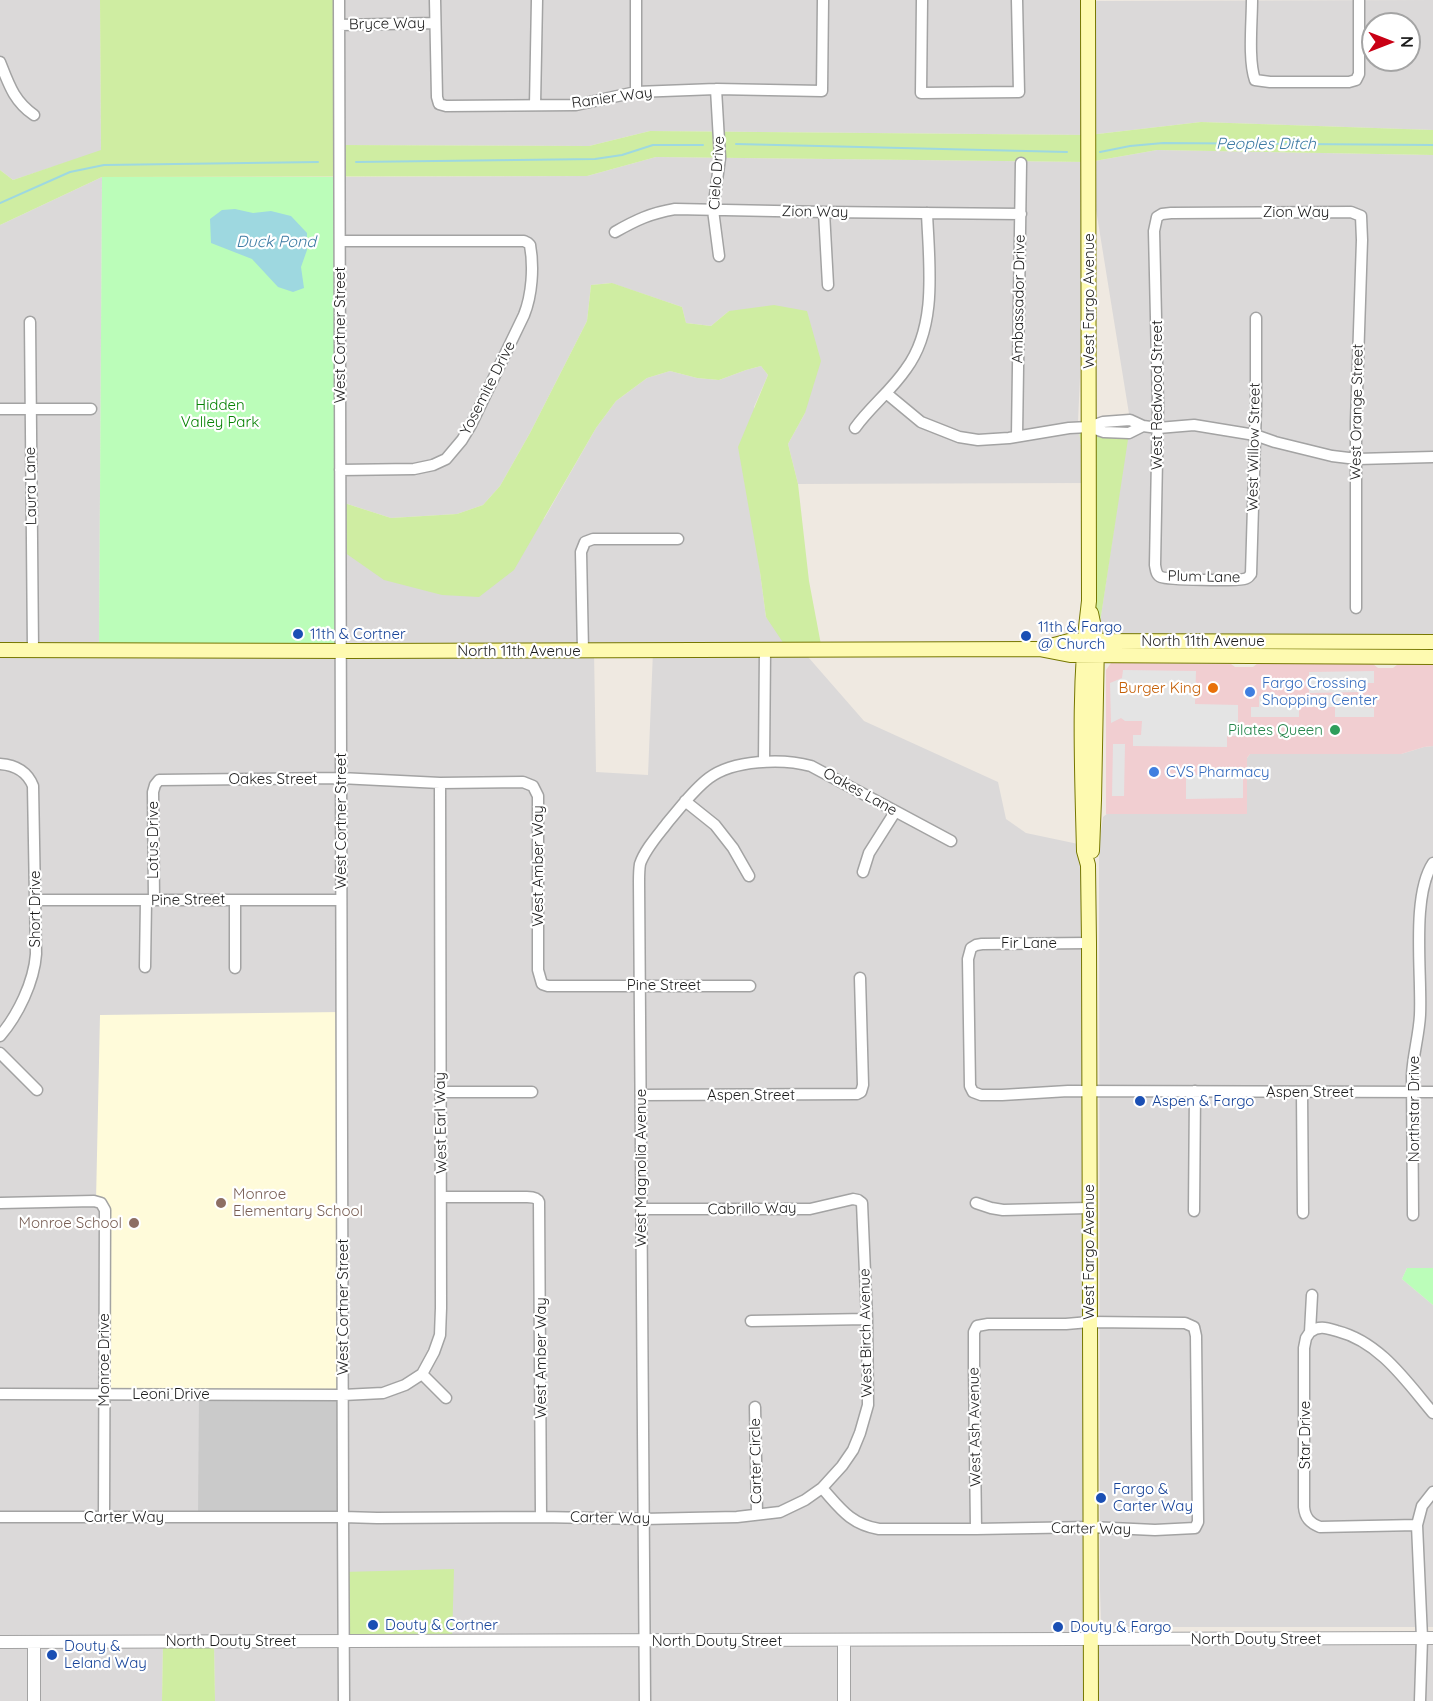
<!DOCTYPE html>
<style>
body{margin:0}
#map{position:relative;width:1433px;height:1701px;overflow:hidden;background:#efe9e1;font-family:Quicksand,sans-serif}
canvas{display:block}
.north{position:absolute;left:1361px;top:12px;width:60px;height:60px;box-sizing:border-box;background:#fff;border:2px solid #a4a4a4;border-radius:50%;rotate:90deg;font-size:16px;font-weight:700;line-height:24px;text-align:center;color:#1c1c1c}
.north::after{content:'';display:block;margin:auto;width:21px;height:27px;background:#c90015;clip-path:polygon(50% 0,100% 100%,50% 72%,0 100%)}
</style>
<div id="map">
<canvas width="1433" height="1701"></canvas>
<div class="north">N</div>
</div>
<script>
const ctx = document.querySelector('canvas').getContext('2d');
ctx.lineJoin = 'round';
function paint(path, color) {
  ctx.fillStyle = color;
  ctx.fill(path, 'evenodd');
}
function trace(path, color, width, dash) {
  ctx.strokeStyle = color;
  ctx.lineWidth = width;
  ctx.lineCap = dash ? 'butt' : 'round';
  ctx.setLineDash(dash || []);
  ctx.stroke(path);
}
function write(font, color, halo, rows, align = 'center') {
  ctx.font = font + ' Quicksand,sans-serif';
  ctx.lineWidth = 4.5;
  ctx.setLineDash([]);
  ctx.textBaseline = 'middle';
  ctx.strokeStyle = halo;
  ctx.fillStyle = color;
  for (const [text, x, y, turn = 0] of rows) {
    ctx.save();
    ctx.translate(x, y);
    ctx.rotate((+turn || 0) * Math.PI / 180);
    ctx.textAlign = isNaN(turn) ? turn : align;
    if (halo) ctx.strokeText(text, 0, 0);
    ctx.fillText(text, 0, 0);
    ctx.restore();
  }
}
paint(new Path2D(`
 M0,0H100L101,151L13,180L0,170Z
 M339,0H1088L1089,1L1433,0V130L1201,122L1089,135L650,131L589,146L340,145ZM1373,24H1409V60H1373Z
 M1157,150L1433,155V642H1097L1130,420L1089,166L1078,423L1086,483L798,484L788,444L805,413L729,311L711,326L686,323L682,307L611,283L591,285L587,321L530,433L500,486L483,505L457,514L391,518L341,502L340,177L587,176L656,157L1089,162Z
 M102,177L99,650L341,550L544,519L596,428L616,401L647,378L670,371L697,378L719,380L746,370L761,366L768,375L754,407L760,572L766,617L802,650L864,721L998,782L1006,819L1026,833L1083,845L1090,1640L1433,1638V1701H215L214,1642H163L162,1701H0V225ZM594,651H653L648,775L596,772Z
 M1433,746V1268H1407L1402,1279L1433,1305V1627H1105L1101,1622L1100,1590L1099,846L1103,817L1108,813L1246,814L1247,758L1250,754H1401L1424,747Z`), '#dbd9d9');
paint(new Path2D(`
 M1111,663L1231,664L1235,667H1253L1258,663L1373,664L1378,668H1393L1398,664H1433V746L1424,747L1401,754H1250L1247,758V814H1106V670Z`), '#f1ced1');
paint(new Path2D(`
 M341,1012L343,1395L104,1394L105,1216L96,1201L100,1015Z`), '#fffbda');
paint(new Path2D(`
 M199,1394L343,1395V1517H198Z`), '#cacaca');
paint(new Path2D(`
 M100,0H339L340,145L589,146L650,131L1089,135L1201,122L1433,130V155L1157,150L1089,162L656,157L587,176L102,177L0,225V170L13,180L101,150Z
 M612,283L682,307L686,323L711,326L729,311L774,305L807,311L821,361L805,413L788,444L798,484L809,581L822,650H788L766,617L760,572L738,447L768,375L761,366L746,370L719,380L697,378L670,371L647,378L616,401L596,428L514,570L479,597L442,595L384,580L341,550V502L391,518L457,514L483,505L500,486L530,433L587,321L591,285Z
 M1078,423L1143,426L1129,433L1097,642L1086,483Z
 M454,1569L452,1641H344L343,1572Z
 M163,1642H214L215,1701H162Z`), '#cfeda2');
paint(new Path2D(`
 M102,177H340L341,651L99,650Z
 M1407,1268H1433V1305L1402,1279Z`), '#bbfdb9');
paint(new Path2D(`
 M1123,670L1196,671L1195,704L1238,705V736H1227V747L1133,746V735H1141L1142,721H1125L1121,718L1111,723L1110,683L1122,678Z
 M1374,671V683H1363V692L1309,693V672Z
 M1309,695H1364V707L1374,708V717H1335V707H1309Z
 M1259,696H1291V707H1299V717H1251V707H1259Z
 M1113,744H1125L1124,796H1112Z
 M1186,775H1243V798L1186,799Z`), '#e4e4e4');
paint(new Path2D(`
 M235,209L253,213L271,211L291,216L307,233V250L301,267L304,288L293,292L278,287L252,259L211,243L210,219L222,210Z`), '#9ed8e0');
trace(new Path2D(`
 M736,144L1067,152
 M1100,152L1130,146L1163,143L1433,145
 M356,162L595,159L622,155L653,145H703
 M0,203L70,172L104,165L318,162`), '#9ed8e0', 2);
const minor = new Path2D(`
 M339,0L343,1517L344,1701
 M435,0L437,97L439,104L446,106L576,105L636,92L716,89L822,91L823,0
 M636,0V92
 M922,0L921,93L1019,92L1017,0
 M1252,0C1252,22 1248,60 1255,80L1270,82H1349L1356,80L1359,74V0
 M339,25L435,23
 M0,62C9,85 14,101 34,115
 M716,89L720,158L713,210L719,256
 M535,105L537,0
 M824,212L828,285
 M615,232C636,220 651,213 675,209L824,212L1021,214
 M340,241H524L528,243L530,245C534,267 532,295 524,315L471,425L462,440L446,459L433,465L414,469L340,470
 M1256,318V406L1251,574C1248,577 1249,578 1244,579C1234,581 1169,580 1161,577C1156,575 1156,570 1155,565L1158,405L1154,231L1157,217L1162,214L1171,213L1351,212L1361,216L1362,240L1356,422V608
 M30,322L33,650
 M886,393L921,422L959,437L978,440L1009,438L1069,428L1089,427L1104,432L1129,433L1143,426
 M0,409H91
 M1089,427L1103,422L1130,420L1143,426L1158,428L1194,425L1255,435L1275,442L1332,456L1357,459L1433,457
 M855,428C870,407 891,391 906,369C938,326 929,264 927,213
 M1017,436L1021,163
 M583,651L581,552L585,542L593,539H678
 M764,762L765,650
 M0,764C15,765 27,771 33,786L36,954C34,982 18,1015 0,1036
 M685,801L715,825L733,848L749,876
 M863,872L869,853L895,812
 M35,900H341
 M154,900L153,792L155,785L159,780L340,778L440,783L523,782L533,786L538,796V970L542,984L548,986H750
 M1089,943L982,944L976,945L971,948L968,959L970,1086L973,1092L981,1095H1002L1068,1091L1433,1092
 M145,967L146,901
 M235,968V900
 M0,1053L37,1090
 M441,1092H532
 M1302,1093L1303,1213
 M641,1095L857,1094L861,1092L863,1085L860,978
 M442,1197H527C531,1197 537,1197 539,1202L541,1517
 M0,1203L94,1201L101,1203L105,1210L104,1517
 M976,1203L991,1208L1003,1210L1088,1208
 M1194,1211L1195,1091
 M1413,1215L1412,1075C1413,1055 1419,1035 1420,1015C1422,974 1411,896 1433,863
 M1312,1295L1310,1332L1306,1338L1304,1348V1507C1305,1518 1310,1523 1320,1527L1417,1525
 M751,1321L867,1319
 M1310,1332C1319,1325 1327,1328 1337,1331C1380,1342 1406,1381 1433,1413
 M422,1374L446,1398
 M0,1394L343,1395L383,1393L405,1385L422,1374L434,1352L440,1335L441,1308L440,783
 M755,1407L757,1514
 M822,1488C840,1508 850,1524 879,1529H976L1090,1527L1155,1530L1195,1528L1198,1522L1196,1336L1194,1327L1185,1323L1089,1322L1066,1324H988L977,1326L974,1332V1365L976,1529
 M0,1517H343L377,1518L541,1517L643,1519L737,1517L780,1512L805,1500L822,1488L842,1466L853,1450L860,1433L868,1405L867,1319L862,1203L858,1200L853,1199L810,1209H642
 M645,1701L639,882C639,876 639,870 640,864C645,849 659,834 668,822C681,807 693,790 709,778C733,760 782,758 811,766L951,841
 M1420,1701L1422,1638L1417,1525L1422,1506L1433,1492`);
const tertiary = new Path2D(`
 M844,1640V1701
 M0,1642L1433,1638
 M34,1701V1642`);
const secondary = new Path2D(`
 M1088,0L1089,601C1078,684 1082,768 1084,851L1088,865L1089,943L1091,1701
 M1091,613L1097,642L1094,800L1092,851
 M1043,648L1069,641L1433,642
 M0,650L353,651L1039,649L1070,655L1433,657`);
trace(minor, '#a3a3a3', 13);
trace(tertiary, '#a3a3a3', 14);
trace(secondary, '#767700', 16);
trace(minor, '#fff', 10);
trace(tertiary, '#fff', 12);
trace(secondary, '#fefab0', 14);
for (const [x, y, r, color] of [
 [298,634,6,"#1a4fb4"],
 [1026,636,6,"#1a4fb4"],
 [1213,688,6,"#e8710a"],
 [1250,692,6,"#3f7fe0"],
 [1335,730,6,"#2e9e5b"],
 [1154,772,6,"#3f7fe0"],
 [1140,1101,6,"#1a4fb4"],
 [221,1203,6,"#8d6e63"],
 [134,1223,6,"#8d6e63"],
 [1101,1498,6,"#1a4fb4"],
 [373,1625,6,"#1a4fb4"],
 [1058,1627,6,"#1a4fb4"],
 [52,1655,6,"#1a4fb4"]
]) {
  const dot = new Path2D();
  dot.arc(x, y, r, 0, 2 * Math.PI);
  ctx.fillStyle = color;
  ctx.fill(dot);
  trace(dot, '#fff', 2);
}
write('15px', '#1c1c1c', '#fff', [
 ["Bryce Way",387,24,-1],
 ["Ranier Way",612,98,-8],
 ["Cielo Drive",717,173,-86],
 ["Zion Way",815,212,1],
 ["Zion Way",1296,212],
 ["Ambassador Drive",1019,299,-89],
 ["West Fargo Avenue",1089,301,-90],
 ["West Cortner Street",340,335,-90],
 ["Yosemite Drive",488,388,-63],
 ["West Redwood Street",1157,395,-90],
 ["West Orange Street",1357,412,-89],
 ["West Willow Street",1254,447,-89],
 ["Laura Lane",31,486,-91],
 ["Plum Lane",1204,577,1],
 ["North 11th Avenue",1203,641],
 ["North 11th Avenue",519,651],
 ["Oakes Street",273,779],
 ["Oakes Lane",860,792,29],
 ["West Cortner Street",341,821,-90],
 ["Lotus Drive",153,840,-90],
 ["West Amber Way",538,866,-90],
 ["Pine Street",188,900,-1],
 ["Short Drive",35,909,-90],
 ["Fir Lane",1029,943],
 ["Pine Street",664,985],
 ["Aspen Street",1310,1092],
 ["Aspen Street",751,1095],
 ["Northstar Drive",1414,1109,-90],
 ["West Earl Way",441,1123,-91],
 ["West Magnolia Avenue",641,1168,-90],
 ["Cabrillo Way",752,1209,-1],
 ["West Fargo Avenue",1089,1252,-90],
 ["West Cortner Street",343,1307,-90],
 ["West Birch Avenue",866,1333,-91],
 ["West Amber Way",541,1358,-90],
 ["Monroe Drive",104,1360,-90],
 ["Leoni Drive",171,1394],
 ["West Ash Avenue",975,1427,-91],
 ["Star Drive",1305,1435,-90],
 ["Carter Circle",756,1461,-91],
 ["Carter Way",124,1517],
 ["Carter Way",610,1518,1],
 ["Carter Way",1091,1529,1],
 ["North Douty Street",1256,1639],
 ["North Douty Street",231,1641],
 ["North Douty Street",717,1641]
]);
write('15px', '#068203', '#fff', [
 ["Hidden",220,405],
 ["Valley Park",220,422]
]);
write('15px', '#164399', '#fff', [
 ["11th & Fargo",1038,627],
 ["@ Church",1038,644],
 ["11th & Cortner",310,634],
 ["Aspen & Fargo",1152,1101],
 ["Fargo &",1113,1489],
 ["Carter Way",1113,1506],
 ["Douty & Cortner",385,1625],
 ["Douty & Fargo",1070,1627],
 ["Douty &",64,1646],
 ["Leland Way",64,1663]
], 'left');
write('15px', '#366cbe', '#fff', [
 ["Fargo Crossing",1262,683],
 ["Shopping Center",1262,700],
 ["CVS Pharmacy",1166,772]
], 'left');
write('15px', '#c56008', '#fff', [
 ["Burger King",1201,688]
], 'right');
write('15px', '#27864d', '#fff', [
 ["Pilates Queen",1323,730]
], 'right');
write('15px', '#785e54', '#fff', [
 ["Monroe",233,1194],
 ["Elementary School",233,1211],
 ["Monroe School",122,1223,"right"]
], 'left');
write('italic 16px', '#3d7aa3', '#fff', [
 ["Peoples Ditch",1266,144],
 ["Duck Pond",276,242]
]);
</script>
